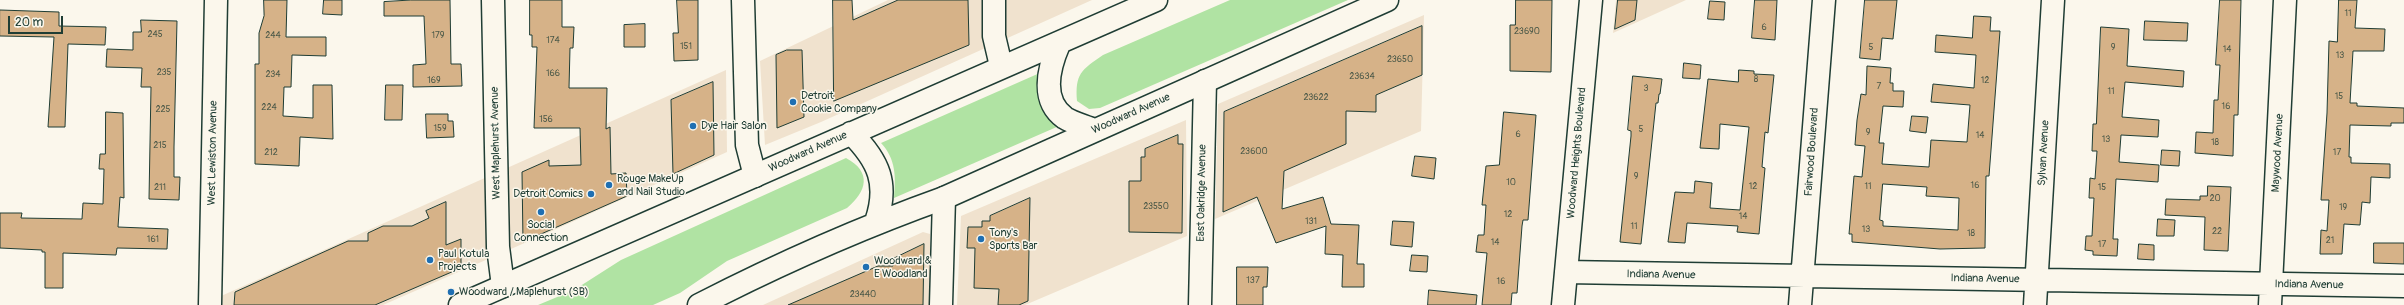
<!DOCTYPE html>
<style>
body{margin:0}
#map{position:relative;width:2404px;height:305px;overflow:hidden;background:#fbf7ec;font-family:Pangolin,sans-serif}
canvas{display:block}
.scale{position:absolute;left:8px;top:16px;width:55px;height:18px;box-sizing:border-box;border:2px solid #1f3d34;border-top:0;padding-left:5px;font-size:12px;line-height:14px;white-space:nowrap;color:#1f3d34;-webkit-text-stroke:3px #fbf7ec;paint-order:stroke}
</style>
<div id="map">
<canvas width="2404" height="305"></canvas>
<div class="scale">20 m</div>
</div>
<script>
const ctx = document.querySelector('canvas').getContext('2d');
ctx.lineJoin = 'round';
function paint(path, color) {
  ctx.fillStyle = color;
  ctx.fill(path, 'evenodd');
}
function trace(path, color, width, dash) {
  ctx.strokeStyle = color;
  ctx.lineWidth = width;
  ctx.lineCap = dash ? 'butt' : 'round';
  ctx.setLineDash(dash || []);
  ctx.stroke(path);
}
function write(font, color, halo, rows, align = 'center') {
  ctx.font = font + ' Pangolin,sans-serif';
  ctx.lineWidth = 3;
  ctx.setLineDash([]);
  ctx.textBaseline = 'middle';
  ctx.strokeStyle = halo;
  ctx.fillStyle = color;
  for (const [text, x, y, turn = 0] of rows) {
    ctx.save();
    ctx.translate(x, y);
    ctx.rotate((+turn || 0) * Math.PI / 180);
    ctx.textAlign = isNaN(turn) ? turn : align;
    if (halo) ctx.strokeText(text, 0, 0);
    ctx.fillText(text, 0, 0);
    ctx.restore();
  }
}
paint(new Path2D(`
 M888,0H1092L821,122L765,145L760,61Z
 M1616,0H1686L1613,33Z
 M1424,15L1421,131L1215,219L1218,104Z
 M726,70L727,152L552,231L383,305H201Z
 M1186,120L1187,236L1025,305H957L961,216Z
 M923,232L930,234V305H763Z`), '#f0e2ce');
paint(new Path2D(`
 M1230,0H1348L1100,108L1089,109L1077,101C1075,74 1081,70 1103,55Z
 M1042,72L1059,126L894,198C896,177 896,159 881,143Z
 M846,158C872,172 867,191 847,208L727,261L680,293L653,305H538L574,290L621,260Z`), '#b0e3a3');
const building = new Path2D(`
 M264,0H287L286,37H326V56L292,55L291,87H284L283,116L313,118V85H332L333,139L300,137L299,166L255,164V64H259V33L264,16Z
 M324,0H342V15L323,14Z
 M411,0H450L451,64H461L462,86L413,87V65L426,64L424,16H384V2Z
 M530,0H562V27H574L573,48H570L569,88H607L606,129L610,127L611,174L626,173L627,196L523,242L522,172L549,160V166L581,165L580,128H534L537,47H532V35H530Z
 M677,0H698V60L674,61L673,33H678Z
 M833,0H852L853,20L898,0H968L969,45L834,101Z
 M1516,0H1552L1551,72L1510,71V25H1515Z
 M1618,0H1637L1635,20L1615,29Z
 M1755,0H1777L1775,40L1752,38Z
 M1865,0H1897L1893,39L1882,38L1880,60L1860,58Z
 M2220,0H2241L2238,115H2234L2233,156L2195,153L2196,132L2213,133L2214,100H2218L2220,65H2216Z
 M2339,0H2357L2355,28L2385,29L2384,51H2353L2350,103H2357V106L2404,108V123H2391V126L2350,125L2349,157H2351V163L2390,164V178L2371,177L2370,203L2362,202L2360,225L2344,224L2342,254H2320L2321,230L2327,231L2329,200H2321L2327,113L2329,41L2337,42Z
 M1710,1L1725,2L1724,20L1708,19Z
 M0,10L59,12V26L106,27L105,45L68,44L65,127H48L54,37L0,36Z
 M1974,16L1991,17L1990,31H2000L1991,150L1989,176H1986L1985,248L1940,249L1852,242V234H1849L1854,176L1862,177L1865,146L1855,145L1857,120L1861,94L1866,95L1867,66L1891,68L1890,83H1893V91H1904L1903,107L1883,106L1879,143H1884L1882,164L1929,167L1931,140L1967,142L1970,105L1931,102L1933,84L1974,88L1976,55L1935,52L1936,35L1972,38ZM1883,184L1927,187L1926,196L1959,198L1958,230L1883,226V221L1880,220Z
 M141,20L177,21L174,147V177H180L179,200L149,199L151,87H141L142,68L106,67L107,49L133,50V32H141Z
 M2145,21L2188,23L2187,41L2144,40Z
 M645,24V47H624V25Z
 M1422,26V75L1376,95V112L1346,111V144L1284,171L1282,209L1323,197L1331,224L1359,225L1357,264H1364V287H1342L1343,255L1325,254L1326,226L1276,243L1257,197L1223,212L1224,112Z
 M2101,27L2129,29L2127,66L2184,71L2183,87L2125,82L2122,117L2159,120L2158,137L2121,135L2119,162L2159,165L2158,182L2116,179L2113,239H2118L2117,256L2093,255V251L2085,250L2086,236H2092L2094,198H2089L2090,178L2095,179L2097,151H2092L2093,124H2096Z
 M787,50H802L804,117L777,128L776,55Z
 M1684,63L1701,65L1700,79L1683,78Z
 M1739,70L1754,71V74L1774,75L1768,133L1765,132L1762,167L1765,168L1759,234L1737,232L1738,226L1687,223L1685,243L1668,242L1675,192L1694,193L1695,181L1712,183L1710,208L1740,210L1749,127L1720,124L1719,149L1700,148L1708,79L1738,82Z
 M1633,76L1662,79L1660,94H1659L1658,103H1656L1641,244L1620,242L1631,136V131L1628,130Z
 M713,82L714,155L673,174L671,100Z
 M386,85H403L402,120H385Z
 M106,112L123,113L124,198L120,197L118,227L168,229L167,249L117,248L116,255L63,253V288H45V252H42V250L0,248V213H22L21,218L82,219L83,203L103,204L104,169H99L100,154H105Z
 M1504,112L1536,115L1528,220H1523L1522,226L1517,293H1512L1511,305H1482L1487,253L1476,252L1478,235H1484L1486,205H1482L1486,166L1499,165Z
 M426,114H448V121H453L454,137L427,138Z
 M1912,116L1928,117L1926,133L1910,131Z
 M1178,135V144H1183L1182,233L1129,232V181H1141V157H1145V149Z
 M2162,150L2180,151L2179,166L2161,165Z
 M1415,156L1436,158L1434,179L1412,176Z
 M2208,186L2231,187L2228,251L2204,250L2205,217L2165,215L2166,199L2200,200V196H2207Z
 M1030,198L1028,301L1019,305H998L999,289L974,288L975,248H967L968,227H982V221H990V216Z
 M446,202V245L461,239V268L375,305H234L235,292L348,241H368V233L383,226H412L429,218L426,211Z
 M2158,219L2175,220L2174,236H2157Z
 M1393,221L1414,222L1412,247L1391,245Z
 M2374,243H2404V264L2374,263Z
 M924,244L923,305H788L878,266H893V259Z
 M2139,244L2154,245V260L2138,259Z
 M1412,255L1428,256L1427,272L1410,271Z
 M1237,267H1268L1267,287H1263V305H1237Z
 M1429,290L1477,295L1476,305H1428Z`);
paint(building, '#d6b288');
trace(building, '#1f3d34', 1);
const minor = new Path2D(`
 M493,0L498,247L503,286
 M743,0L747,145L755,176
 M994,0V36L1001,66
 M1566,272L2404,286
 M210,305L216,0
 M941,305L944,198
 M1200,305L1205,81
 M1563,305L1591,0
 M1800,305L1824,0
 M2035,305L2053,0
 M2270,305L2285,0`);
const major = new Path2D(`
 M1059,44C1049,67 1040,100 1065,118C1073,123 1085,126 1094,130
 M851,133C879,161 889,184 876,222
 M460,305L1156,0
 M699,305C779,264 860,228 944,198L1387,0`);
trace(minor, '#1f3d34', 25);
trace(major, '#1f3d34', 25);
trace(minor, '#fbf7ec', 22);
trace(major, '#fbf7ec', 22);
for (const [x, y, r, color] of [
 [793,102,4,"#1f6fb2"],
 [693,126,4,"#1f6fb2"],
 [609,185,4,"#1f6fb2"],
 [591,194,4,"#1f6fb2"],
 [541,212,4,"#1f6fb2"],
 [981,239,4,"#1f6fb2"],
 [430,260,4,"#1f6fb2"],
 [866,267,4,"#1f6fb2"],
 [451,292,4,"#1f6fb2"]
]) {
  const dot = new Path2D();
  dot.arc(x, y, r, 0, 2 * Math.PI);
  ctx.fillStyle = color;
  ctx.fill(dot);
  trace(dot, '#fbf7ec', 1.5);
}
write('9px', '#4d5a49', null, [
 ["11",2348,14],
 ["6",1764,28],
 ["23690",1527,32],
 ["245",155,35],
 ["244",273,36],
 ["179",438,36],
 ["174",553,41],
 ["151",686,47],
 ["5",1871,48],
 ["9",2113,48],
 ["14",2227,50],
 ["13",2340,56],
 ["23650",1400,60],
 ["235",164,73],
 ["166",553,74],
 ["234",273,75],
 ["23634",1362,77],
 ["8",1756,80],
 ["169",434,81],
 ["12",1985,81],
 ["7",1879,87],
 ["3",1646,89],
 ["11",2111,92],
 ["15",2339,97],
 ["23622",1316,98],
 ["16",2226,107],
 ["224",269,108],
 ["225",163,110],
 ["156",546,120],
 ["159",440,129],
 ["5",1641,130],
 ["9",1868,133],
 ["6",1518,135],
 ["14",1980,136],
 ["13",2106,140],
 ["18",2215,143],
 ["215",160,146],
 ["23600",1254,152],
 ["212",271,153],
 ["17",2337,153],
 ["9",1636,177],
 ["10",1511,183],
 ["16",1975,186],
 ["12",1753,187],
 ["11",1868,187],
 ["211",160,188],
 ["15",2102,188],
 ["20",2215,199],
 ["23550",1156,207],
 ["19",2343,208],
 ["12",1508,215],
 ["14",1743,217],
 ["131",1311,222],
 ["11",1634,227],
 ["13",1866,230],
 ["22",2217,232],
 ["18",1971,234],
 ["161",153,240],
 ["21",2330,241],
 ["14",1495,243],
 ["17",2102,245],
 ["137",1253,281],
 ["16",1501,282],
 ["23440",863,295]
]);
write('11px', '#1f3d34', '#fbf7ec', [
 ["Detroit",801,96],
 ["Cookie Company",801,109],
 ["Dye Hair Salon",701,126],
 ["Rouge MakeUp",617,179],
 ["and Nail Studio",617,192],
 ["Detroit Comics",583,194,"right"],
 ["Social",541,225,"center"],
 ["Connection",541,238,"center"],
 ["Tony's",989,233],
 ["Sports Bar",989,246],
 ["Paul Kotula",438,254],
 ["Projects",438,267],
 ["Woodward &",874,261],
 ["E Woodland",874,274],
 ["Woodward / Maplehurst (SB)",459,292]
], 'left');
write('11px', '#1f3d34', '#fbf7ec', [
 ["Woodward Avenue",1131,114,-24],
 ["West Maplehurst Avenue",496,143,-91],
 ["Woodward Avenue",808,152,-24],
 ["Fairwood Boulevard",1812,152,-86],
 ["West Lewiston Avenue",213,153,-89],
 ["Woodward Heights Boulevard",1577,153,-85],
 ["Sylvan Avenue",2044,153,-87],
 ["Maywood Avenue",2278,153,-87],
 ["East Oakridge Avenue",1202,193,-89],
 ["Indiana Avenue",1661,275,1],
 ["Indiana Avenue",1985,279,1],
 ["Indiana Avenue",2309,285,1]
]);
</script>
